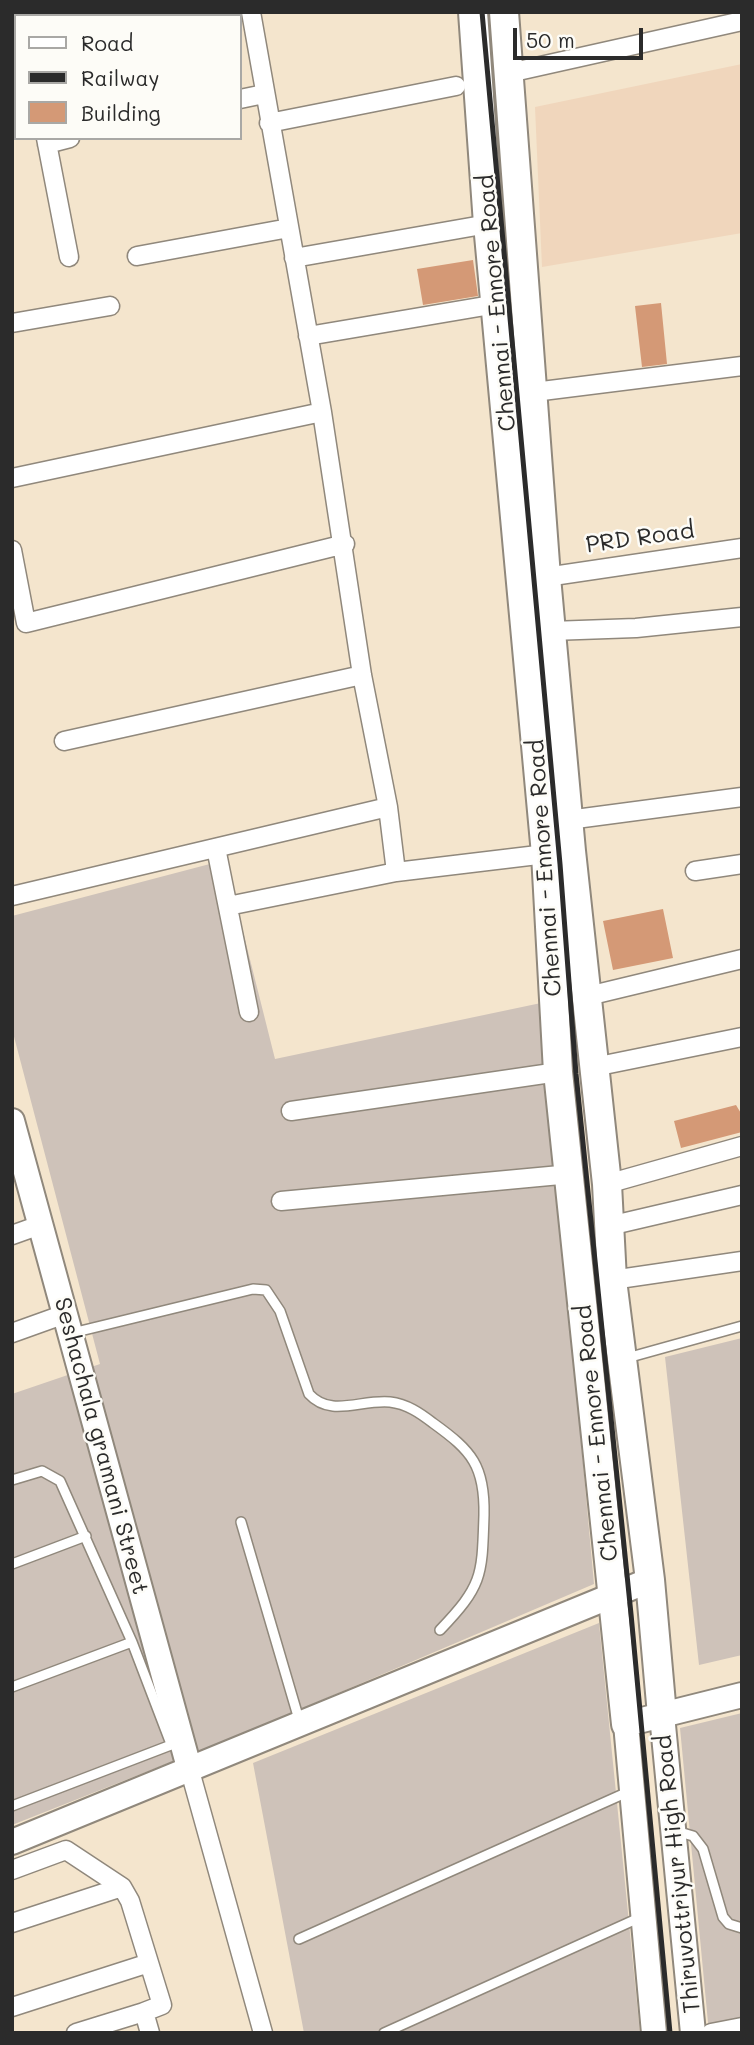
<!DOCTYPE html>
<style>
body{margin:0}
#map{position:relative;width:754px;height:2045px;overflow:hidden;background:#f4e5cd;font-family:Mali,sans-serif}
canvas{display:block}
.frame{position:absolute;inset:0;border:14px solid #2b2b2b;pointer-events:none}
.legend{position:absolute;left:14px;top:14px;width:228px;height:126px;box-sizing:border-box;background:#fdfcf7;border:2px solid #a9a8a5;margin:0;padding:9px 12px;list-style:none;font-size:21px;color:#2b2b2b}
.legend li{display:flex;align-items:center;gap:14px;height:35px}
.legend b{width:35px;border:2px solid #a9a8a5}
.scale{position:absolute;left:513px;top:28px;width:130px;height:32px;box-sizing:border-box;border:4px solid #2b2b2b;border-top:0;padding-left:9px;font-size:21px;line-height:24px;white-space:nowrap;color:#2b2b2b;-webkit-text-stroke:5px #fdfcf7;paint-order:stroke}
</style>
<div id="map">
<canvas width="754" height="2045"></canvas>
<div class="frame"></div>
<ul class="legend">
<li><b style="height:9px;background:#fff"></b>Road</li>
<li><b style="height:9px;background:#2b2b2b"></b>Railway</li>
<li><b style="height:19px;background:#d49976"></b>Building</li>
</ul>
<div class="scale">50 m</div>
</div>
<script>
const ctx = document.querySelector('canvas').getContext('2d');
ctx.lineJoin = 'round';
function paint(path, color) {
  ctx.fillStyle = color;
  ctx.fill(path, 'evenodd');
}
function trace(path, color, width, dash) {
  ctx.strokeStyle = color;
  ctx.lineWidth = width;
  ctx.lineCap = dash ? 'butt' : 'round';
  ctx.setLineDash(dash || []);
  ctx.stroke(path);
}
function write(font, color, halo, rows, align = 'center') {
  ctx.font = font + ' Mali,sans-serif';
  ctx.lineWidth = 5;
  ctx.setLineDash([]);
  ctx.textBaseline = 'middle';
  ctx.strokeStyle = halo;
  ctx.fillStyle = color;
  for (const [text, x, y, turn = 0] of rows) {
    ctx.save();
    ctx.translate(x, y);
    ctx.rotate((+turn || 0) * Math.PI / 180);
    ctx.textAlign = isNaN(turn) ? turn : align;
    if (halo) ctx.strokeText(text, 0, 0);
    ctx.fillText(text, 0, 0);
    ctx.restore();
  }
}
paint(new Path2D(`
 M742,64V233L542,267L535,107Z`), '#f0d6bc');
paint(new Path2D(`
 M225,860L275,1059L541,1003L594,1584L247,1732L12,1825V1394L100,1364L12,1029V916Z
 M742,1338V1655L699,1665L665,1357Z
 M599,1623L640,2033H304L253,1763Z
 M742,1713V2033H709L680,1728Z`), '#cec2b9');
paint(new Path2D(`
 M473,260L478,296L423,305L417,269Z
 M661,303L667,364L642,367L635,306Z
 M663,909L673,958L613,970L603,921Z
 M736,1105L742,1115V1132L681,1148L674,1121Z`), '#d49976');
const lane = new Path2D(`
 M72,1333L253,1289L266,1290L280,1311L309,1394C331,1418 361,1399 390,1402C407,1404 420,1413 433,1423C472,1451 485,1466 484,1515C482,1576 483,1585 440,1630
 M627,1358L742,1326
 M12,1480L42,1471L60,1481L132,1642L171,1744
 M241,1522L300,1723
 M12,1564L86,1536
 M12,1687L132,1642
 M12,1806L171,1745
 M676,1831L693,1836L703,1849L723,1917L729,1924L742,1928
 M299,1939L630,1791
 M384,2033L641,1917`);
const street = new Path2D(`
 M22,12V16
 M251,12L322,412L362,675L388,807L396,872L546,854
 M141,16L156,12
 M509,73L742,21
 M240,99L264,94
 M269,123L456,86
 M46,138L69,257
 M47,144L70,138
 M137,256L289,228
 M294,258L488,224
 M12,323L110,306
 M308,336L497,304
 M534,392L742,366
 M12,478L322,412
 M12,550L26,623L345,544
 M546,577L742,548
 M551,631L636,628L742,617
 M64,741L362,675
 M568,820L742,797
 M216,848L249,1012
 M695,871L742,864
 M12,896L388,807
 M228,906L396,872
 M588,996L742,959
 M594,1067L742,1037
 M291,1111L558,1072
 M607,1184L742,1146
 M281,1201L571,1174
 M609,1226L742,1195
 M12,1235L40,1225
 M612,1280L742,1261
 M12,1333L65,1314
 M190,1771L263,2033
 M12,1870L66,1850L122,1887L130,1901L162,2005L144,2012
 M12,1923L122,1887
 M12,2007L149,1963
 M76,2033L144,2012L150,2033
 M711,2033L742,2027`);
const secondary = new Path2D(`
 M12,1121L190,1771
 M662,1715L693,2033
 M12,1842L650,1580
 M654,2033L626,1724L742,1695`);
const primary = new Path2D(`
 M473,12L488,224L546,854L558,1072L626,1724
 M504,12L546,577L571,851L607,1184L612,1280L650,1580L662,1715`);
trace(lane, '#90887c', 12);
trace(street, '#90887c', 21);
trace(secondary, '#90887c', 28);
trace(primary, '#90887c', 32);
trace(lane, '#fff', 9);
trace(street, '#fff', 18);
trace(secondary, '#fff', 24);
trace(primary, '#fff', 28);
trace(new Path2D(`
 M482,12L560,864L576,1074L631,1614L670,2033`), '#2b2b2b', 5);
write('23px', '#2b2b2b', '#fdfcf7', [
 ["Chennai - Ennore Road",497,303,-95],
 ["PRD Road",640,538,-8],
 ["Chennai - Ennore Road",545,868,-94],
 ["Chennai - Ennore Road",597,1433,-96],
 ["Seshachala gramani Street",101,1446,75],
 ["Thiruvottriyur High Road",678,1874,-96]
]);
</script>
